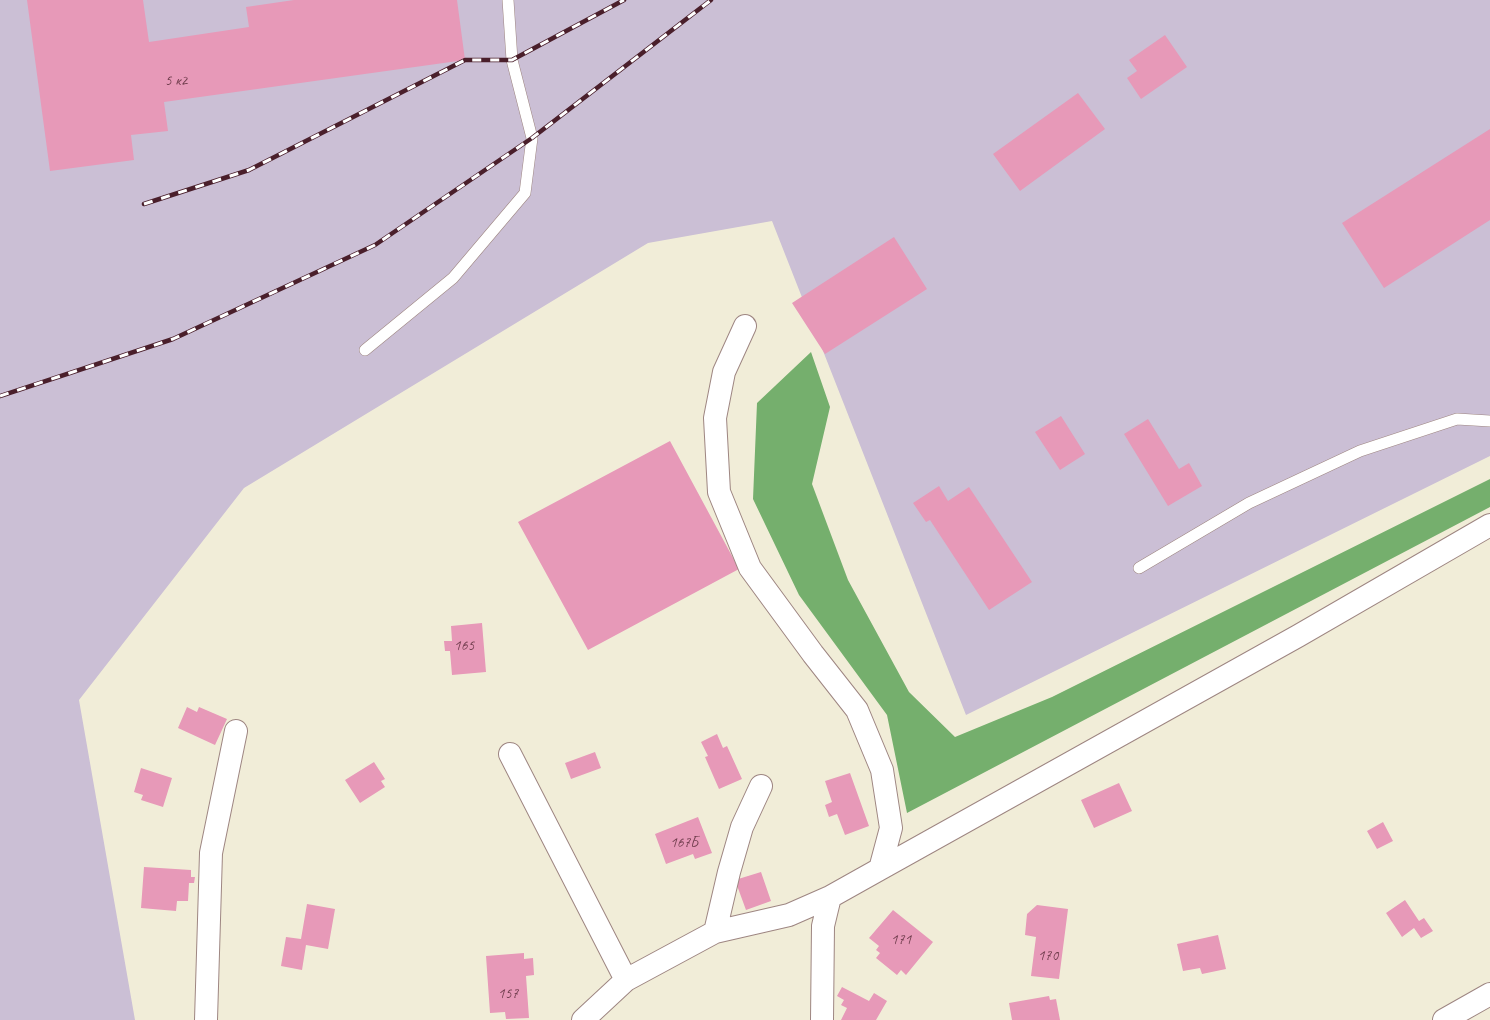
<!DOCTYPE html>
<meta charset="utf-8">
<style>
body{margin:0}
canvas{display:block;background:#f1edd8}
</style>
<canvas width="1490" height="1020"></canvas>
<script>
const ctx = document.querySelector('canvas').getContext('2d');
ctx.lineJoin = 'round';
function paint(path, color) {
  ctx.fillStyle = color;
  ctx.fill(path, 'evenodd');
}
function trace(path, color, width, dash) {
  ctx.strokeStyle = color;
  ctx.lineWidth = width;
  ctx.lineCap = dash ? 'butt' : 'round';
  ctx.setLineDash(dash || []);
  ctx.stroke(path);
}
function write(font, color, halo, rows, align = 'center') {
  ctx.font = font + ' Caveat,sans-serif';
  ctx.lineWidth = 3;
  ctx.setLineDash([]);
  ctx.textBaseline = 'middle';
  ctx.strokeStyle = halo;
  ctx.fillStyle = color;
  for (const [text, x, y, turn = 0] of rows) {
    ctx.save();
    ctx.translate(x, y);
    ctx.rotate((+turn || 0) * Math.PI / 180);
    ctx.textAlign = isNaN(turn) ? turn : align;
    if (halo) ctx.strokeText(text, 0, 0);
    ctx.fillText(text, 0, 0);
    ctx.restore();
  }
}
paint(new Path2D(`
 M0,0H1490V456L966,715L772,221L648,243L244,488L79,700L135,1020H0Z`), '#cbbfd5');
paint(new Path2D(`
 M811,352L830,407L812,484L848,580L909,692L955,737L1052,697L1490,479V507L907,813L887,715L799,595L753,499L757,403Z`), '#75af6d');
paint(new Path2D(`
 M27,0H143L149,42L249,27L246,7L294,0H457L465,60L164,102L168,131L131,135L134,160L50,171Z
 M1165,35L1187,67L1141,99L1127,78L1137,71L1129,60Z
 M1078,93L1105,129L1020,191L993,154Z
 M1490,129V220L1384,288L1342,223Z
 M894,237L927,289L825,354L792,303Z
 M1061,416L1085,454L1060,470L1035,432Z
 M1148,419L1179,469L1189,463L1202,486L1168,506L1124,434Z
 M670,441L739,569L588,650L518,522Z
 M939,486L948,501L969,487L1032,582L989,610L930,520L926,522L913,503Z
 M482,623L486,672L452,675L450,651H445L444,641H452L451,626Z
 M187,707L197,712L199,707L227,719L215,745L178,728Z
 M717,734L723,748L727,746L742,779L719,789L705,757L708,756L701,742Z
 M595,752L601,768L571,779L565,763Z
 M374,762L385,779L381,781L385,787L360,803L345,780Z
 M141,768L172,778L163,807L141,800L143,795L134,792Z
 M850,773L869,826L845,835L837,814L829,817L825,805L832,802L825,781Z
 M1119,783L1132,811L1094,828L1081,800Z
 M698,817L712,853L695,859L693,854L666,864L655,834Z
 M1383,822L1393,841L1377,849L1367,831Z
 M144,867L191,870V877H195L194,883H189L188,901H177L176,911L141,908Z
 M761,872L771,901L746,910L735,880Z
 M1405,900L1419,921L1424,918L1433,931L1421,938L1414,928L1402,937L1386,913Z
 M307,904L335,909L328,949L306,945L302,970L281,966L286,937L301,939Z
 M1037,905L1068,909L1059,979L1031,976L1036,937L1025,935L1027,914Z
 M893,910L933,942L906,975L901,970L897,975L876,958L880,953L876,950L879,946L869,938Z
 M1218,935L1226,969L1202,974L1200,968L1183,971L1177,944Z
 M524,953V959L533,958L534,975L526,976L529,1018L506,1019L505,1012L490,1013L486,956Z
 M842,987L869,1001L874,993L887,1001L876,1020H841L847,1008L841,1005L844,1000L837,996Z
 M1049,996L1050,1000L1056,999L1060,1020H1012L1009,1003Z`), '#e799b8');
const service = new Path2D(`
 M365,350L453,278L525,193L532,138L512,60L508,0
 M1139,568L1249,503L1360,451L1457,419L1490,421`);
const minor = new Path2D(`
 M745,326L724,372L715,418L719,492L750,568L813,654L857,710L882,770L891,828L880,869L830,897L823,926L822,1020
 M510,754L626,980
 M880,869L1298,636L1490,525
 M715,932L729,872L742,827L761,786
 M206,1020L211,853L236,731
 M583,1020L626,980L715,932L789,915L830,897
 M1444,1020L1490,994`);
trace(service, '#9e8682', 12);
trace(minor, '#9e8682', 24);
trace(service, '#fff', 11);
trace(minor, '#fff', 22);
const rail = new Path2D(`
 M144,204L249,170L465,60H512L624,0
 M0,396L173,339L375,245L532,138L711,0`);
trace(rail, '#4a1f2b', 4.5);
trace(rail, '#fff', 3, [9]);
write('15px', '#713e4e', null, [
 ["5 к2",176,81],
 ["165",464,646],
 ["167Б",684,843],
 ["171",901,940],
 ["170",1048,956],
 ["157",508,994]
]);
</script>
